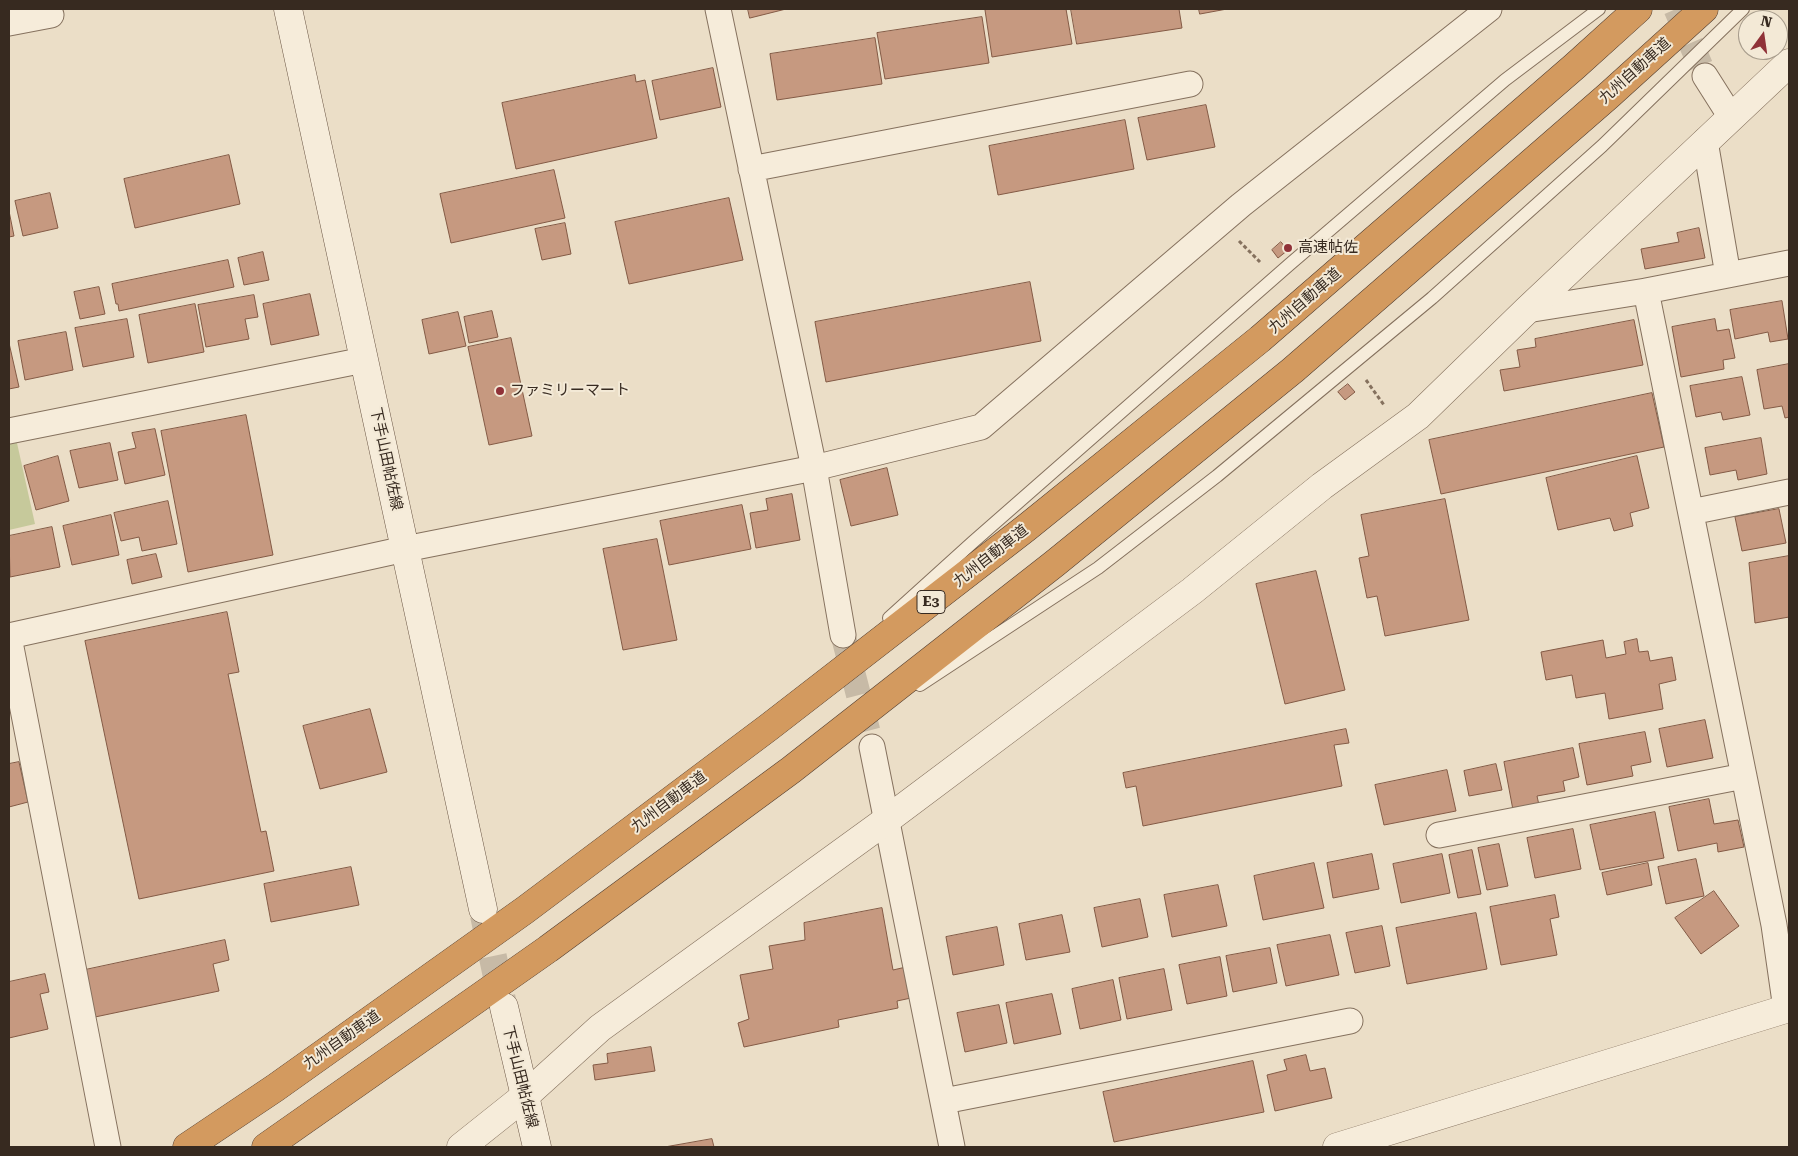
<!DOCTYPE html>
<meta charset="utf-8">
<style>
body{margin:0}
#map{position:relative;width:1798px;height:1156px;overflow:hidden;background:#ebdec7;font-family:"Roboto Serif",serif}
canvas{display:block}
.frame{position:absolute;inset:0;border:10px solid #372a20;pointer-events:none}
.north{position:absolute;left:1738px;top:10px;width:50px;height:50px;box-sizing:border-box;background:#f3e9d6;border:1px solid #a89d8d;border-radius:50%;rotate:14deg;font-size:14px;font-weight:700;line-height:20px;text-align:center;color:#372a20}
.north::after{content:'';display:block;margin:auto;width:18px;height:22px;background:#903238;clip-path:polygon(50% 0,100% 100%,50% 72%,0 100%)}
</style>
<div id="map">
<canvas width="1798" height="1156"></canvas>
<div class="frame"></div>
<div class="north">N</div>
</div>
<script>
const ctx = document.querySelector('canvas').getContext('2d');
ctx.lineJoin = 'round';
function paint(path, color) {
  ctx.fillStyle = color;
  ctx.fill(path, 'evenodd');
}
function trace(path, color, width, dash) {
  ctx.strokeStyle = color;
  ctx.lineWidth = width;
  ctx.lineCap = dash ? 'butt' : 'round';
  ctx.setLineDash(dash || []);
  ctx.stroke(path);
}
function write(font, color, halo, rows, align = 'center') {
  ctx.font = font + ' "Roboto Serif","Noto Sans JP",serif';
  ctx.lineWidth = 4;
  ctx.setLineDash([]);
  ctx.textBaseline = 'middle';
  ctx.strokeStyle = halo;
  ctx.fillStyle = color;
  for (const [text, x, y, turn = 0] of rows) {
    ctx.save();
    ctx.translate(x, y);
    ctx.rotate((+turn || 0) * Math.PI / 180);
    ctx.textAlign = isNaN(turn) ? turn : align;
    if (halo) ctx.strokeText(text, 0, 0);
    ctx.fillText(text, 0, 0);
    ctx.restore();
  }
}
paint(new Path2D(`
 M17,443L35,524L9,530V444Z`), '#c6c99b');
const building = new Path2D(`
 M748,9H786L750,18Z
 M994,9H1066L1072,44L992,57L985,10Z
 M1071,9H1179L1182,28L1077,44Z
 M1199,9H1227L1200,14Z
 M982,17L989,63L885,79L877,33Z
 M875,38L882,84L777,100L770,54Z
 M713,68L721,107L660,120L652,81Z
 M635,75L636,82L645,80L657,138L516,169L502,103Z
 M1206,105L1215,147L1147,160L1138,118Z
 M1125,120L1134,169L998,195L989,146Z
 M229,155L240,204L135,228L124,179Z
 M554,170L565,218L451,243L440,194Z
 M50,193L58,228L23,236L15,201Z
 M729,198L743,260L629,284L615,222Z
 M9,211L14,236L9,237Z
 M565,223L571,254L542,260L535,229Z
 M1699,228L1705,258L1645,269L1641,249L1679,242L1677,233Z
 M1281,242L1288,250L1278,258L1272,250Z
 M263,252L269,280L244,285L238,258Z
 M228,260L234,287L119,311L118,304H116L112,284Z
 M1030,282L1041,341L826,382L815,322Z
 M99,287L105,314L80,319L74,292Z
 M310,294L319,335L271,345L263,304Z
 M254,295L258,317L245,319L249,339L206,347L198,305Z
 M1782,301L1788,339L1770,342L1768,332L1735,339L1730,310Z
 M195,304L204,352L148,363L139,315Z
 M492,311L498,337L469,343L464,317Z
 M458,312L466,346L429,354L422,320Z
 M127,319L134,357L83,367L75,328Z
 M1715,319L1717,331L1729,329L1735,358L1723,360L1724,369L1681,377L1672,327Z
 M1634,320L1643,365L1504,391L1500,370L1520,367L1517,350L1536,347L1535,339Z
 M66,332L73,370L25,380L18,341Z
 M511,338L532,436L489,445L468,347Z
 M9,343L19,387L9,389Z
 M1789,364V417L1785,418L1782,406L1764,409L1757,370Z
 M1742,377L1750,415L1723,420L1721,412L1696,417L1690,386Z
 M1348,384L1355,392L1345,400L1338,392Z
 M1652,393L1664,447L1441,494L1429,440Z
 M246,415L273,555L188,572L161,431Z
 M155,429L165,475L125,484L118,452L136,448L132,433Z
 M1761,438L1767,474L1738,480L1736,470L1710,475L1705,448Z
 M110,443L118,480L79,488L70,451Z
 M58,456L69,501L36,510L24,466Z
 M1637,456L1649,508L1630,513L1633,526L1614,531L1610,518L1558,530L1546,478Z
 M887,468L898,515L851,526L840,480Z
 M792,494L800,540L756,548L750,513L768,510L766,499Z
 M1445,499L1469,620L1385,636L1377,596L1367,598L1359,558L1369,556L1361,515Z
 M168,501L177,544L142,551L139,537L121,541L114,513Z
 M742,505L751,549L669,565L660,521Z
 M1779,509L1786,543L1742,551L1735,517Z
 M111,515L119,555L72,565L63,526Z
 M52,527L60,567L10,577L9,536Z
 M657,539L677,640L623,650L603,549Z
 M156,554L162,577L132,584L127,560Z
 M1789,556V617L1755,623L1749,563Z
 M1316,571L1345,690L1285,704L1256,584Z
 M227,612L239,672L228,674L261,832L266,831L274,871L139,899L85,641Z
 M1637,639L1639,652L1648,651L1650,661L1672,657L1676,680L1659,684L1663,709L1609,719L1605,693L1576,698L1572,675L1546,680L1541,652L1603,640L1606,658L1626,654L1624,642Z
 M370,709L387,772L320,789L303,726Z
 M1705,720L1713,758L1667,767L1659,729Z
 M1346,729L1349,743L1334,745L1342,786L1143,826L1136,786L1126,788L1123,773Z
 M1645,732L1651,762L1631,766L1633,776L1587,785L1579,744Z
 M1573,748L1579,777L1563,781L1565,791L1537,796L1539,805L1513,810L1504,762Z
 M19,762L28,802L9,807V764Z
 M1496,764L1502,790L1469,796L1464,771Z
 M1447,770L1456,811L1384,825L1375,785Z
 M1709,799L1714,824L1738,820L1744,847L1718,852L1717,843L1678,851L1669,807Z
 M1655,812L1664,858L1600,870L1590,825Z
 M1573,829L1581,869L1535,878L1527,838Z
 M1499,844L1508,886L1487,890L1478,848Z
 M1472,850L1481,894L1458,898L1449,855Z
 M1372,854L1379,889L1333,898L1327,863Z
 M1442,854L1450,893L1401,903L1393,864Z
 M1696,859L1704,896L1666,904L1658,867Z
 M1314,863L1324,908L1263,920L1254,876Z
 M1648,863L1652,885L1607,895L1602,873Z
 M351,867L359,905L271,922L264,884Z
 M1218,885L1227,926L1172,937L1164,895Z
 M1714,891L1739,926L1701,954L1675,918Z
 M1555,895L1559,917L1550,919L1557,955L1501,965L1490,907Z
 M1140,899L1148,937L1102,947L1094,908Z
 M882,908L893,970L906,967L911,998L897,1001L898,1008L838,1020L839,1027L744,1047L738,1023L749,1019L740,975L773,969L769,946L805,940L804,923Z
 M1476,913L1487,969L1407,984L1396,928Z
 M1062,915L1070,952L1026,960L1019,924Z
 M1382,926L1390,966L1355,973L1346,933Z
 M997,927L1004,965L953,975L946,937Z
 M1330,935L1339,975L1286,986L1277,945Z
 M225,940L229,960L213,964L219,991L95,1017L85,970Z
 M1270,948L1277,983L1233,992L1226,956Z
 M1220,957L1227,996L1187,1004L1179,965Z
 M1164,969L1172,1010L1127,1019L1119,978Z
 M45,974L49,992L40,994L48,1029L9,1038V982Z
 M1113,980L1121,1020L1080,1029L1072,989Z
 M1052,994L1061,1034L1014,1044L1006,1003Z
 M999,1005L1007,1043L965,1052L957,1013Z
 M651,1047L655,1071L595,1080L593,1065L608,1063L607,1054Z
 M1306,1055L1310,1071L1325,1068L1332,1098L1275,1111L1267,1075L1287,1070L1284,1060Z
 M1253,1061L1264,1112L1114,1142L1103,1092Z
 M712,1139L714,1147H665Z`);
paint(building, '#c69980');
trace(building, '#835a45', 1);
trace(new Path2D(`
 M1676,9L1705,76
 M843,635L872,747`), '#c7baa6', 25, [25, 12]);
trace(new Path2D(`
 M484,915L503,1005`), '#c7baa6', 28, [28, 14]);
const service = new Path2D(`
 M889,618L973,542L1290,264L1505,80L1599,9
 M920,685L1098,568L1217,476L1432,298L1602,146L1743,9`);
const minor = new Path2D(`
 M718,9L814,468L843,635
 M9,23L51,15
 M1705,76L1731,117
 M1705,141L1728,275
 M751,169L1190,84
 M1646,291L1774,925L1786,1009
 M1527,310L1646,291L1789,263
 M9,431L364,360
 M1691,512L1789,492
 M9,636L405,549L814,468L981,427L1241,205L1489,9
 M9,637L108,1147
 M872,747L952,1147
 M1439,835L1744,776
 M944,1101L1350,1021`);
const tertiary = new Path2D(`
 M461,1147L525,1096L600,1028L888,819L1192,591L1322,486L1418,416L1527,310L1789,63
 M1337,1147L1789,1008`);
const secondary = new Path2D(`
 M288,9L483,909
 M504,1007L537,1147`);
const motorway = new Path2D(`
 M187,1147L275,1088L525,910L769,727L1026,528L1260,339L1575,66L1638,9
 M266,1147L548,949L791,770L1054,564L1293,370L1608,96L1704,9`);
trace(service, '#85715e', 14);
trace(minor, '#85715e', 27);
trace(tertiary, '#85715e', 29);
trace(secondary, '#675241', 29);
trace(motorway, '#543f31', 29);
trace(new Path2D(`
 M1239,241L1260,262
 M1366,380L1384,405`), '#85715e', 3, [4, 2.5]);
trace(service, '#f6ecda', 12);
trace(minor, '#f6ecda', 25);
trace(tertiary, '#f6ecda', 28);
trace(secondary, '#f6ecda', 28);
trace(motorway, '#d39a5f', 28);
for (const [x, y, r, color] of [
 [1288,248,5,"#903238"],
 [500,391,5,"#903238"]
]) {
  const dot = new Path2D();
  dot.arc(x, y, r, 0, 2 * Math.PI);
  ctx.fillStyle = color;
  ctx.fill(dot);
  trace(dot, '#f3e9d6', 2);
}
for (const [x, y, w] of [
 [931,602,28]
]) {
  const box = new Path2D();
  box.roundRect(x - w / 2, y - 11.5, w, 23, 4);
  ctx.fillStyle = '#f3e9d6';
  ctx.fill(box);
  trace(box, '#372a20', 1);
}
write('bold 14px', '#372a20', null, [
 ["E3",931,602]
]);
write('15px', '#372a20', '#f3e9d6', [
 ["九州自動車道",1635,71,-42],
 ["九州自動車道",1305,301,-41],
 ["下手山田帖佐線",386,459,78],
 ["九州自動車道",991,556,-38],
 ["九州自動車道",669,802,-37],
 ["九州自動車道",342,1040,-35],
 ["下手山田帖佐線",520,1077,76]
]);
write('15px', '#372a20', '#f3e9d6', [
 ["高速帖佐",1298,248],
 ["ファミリーマート",510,391]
], 'left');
</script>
